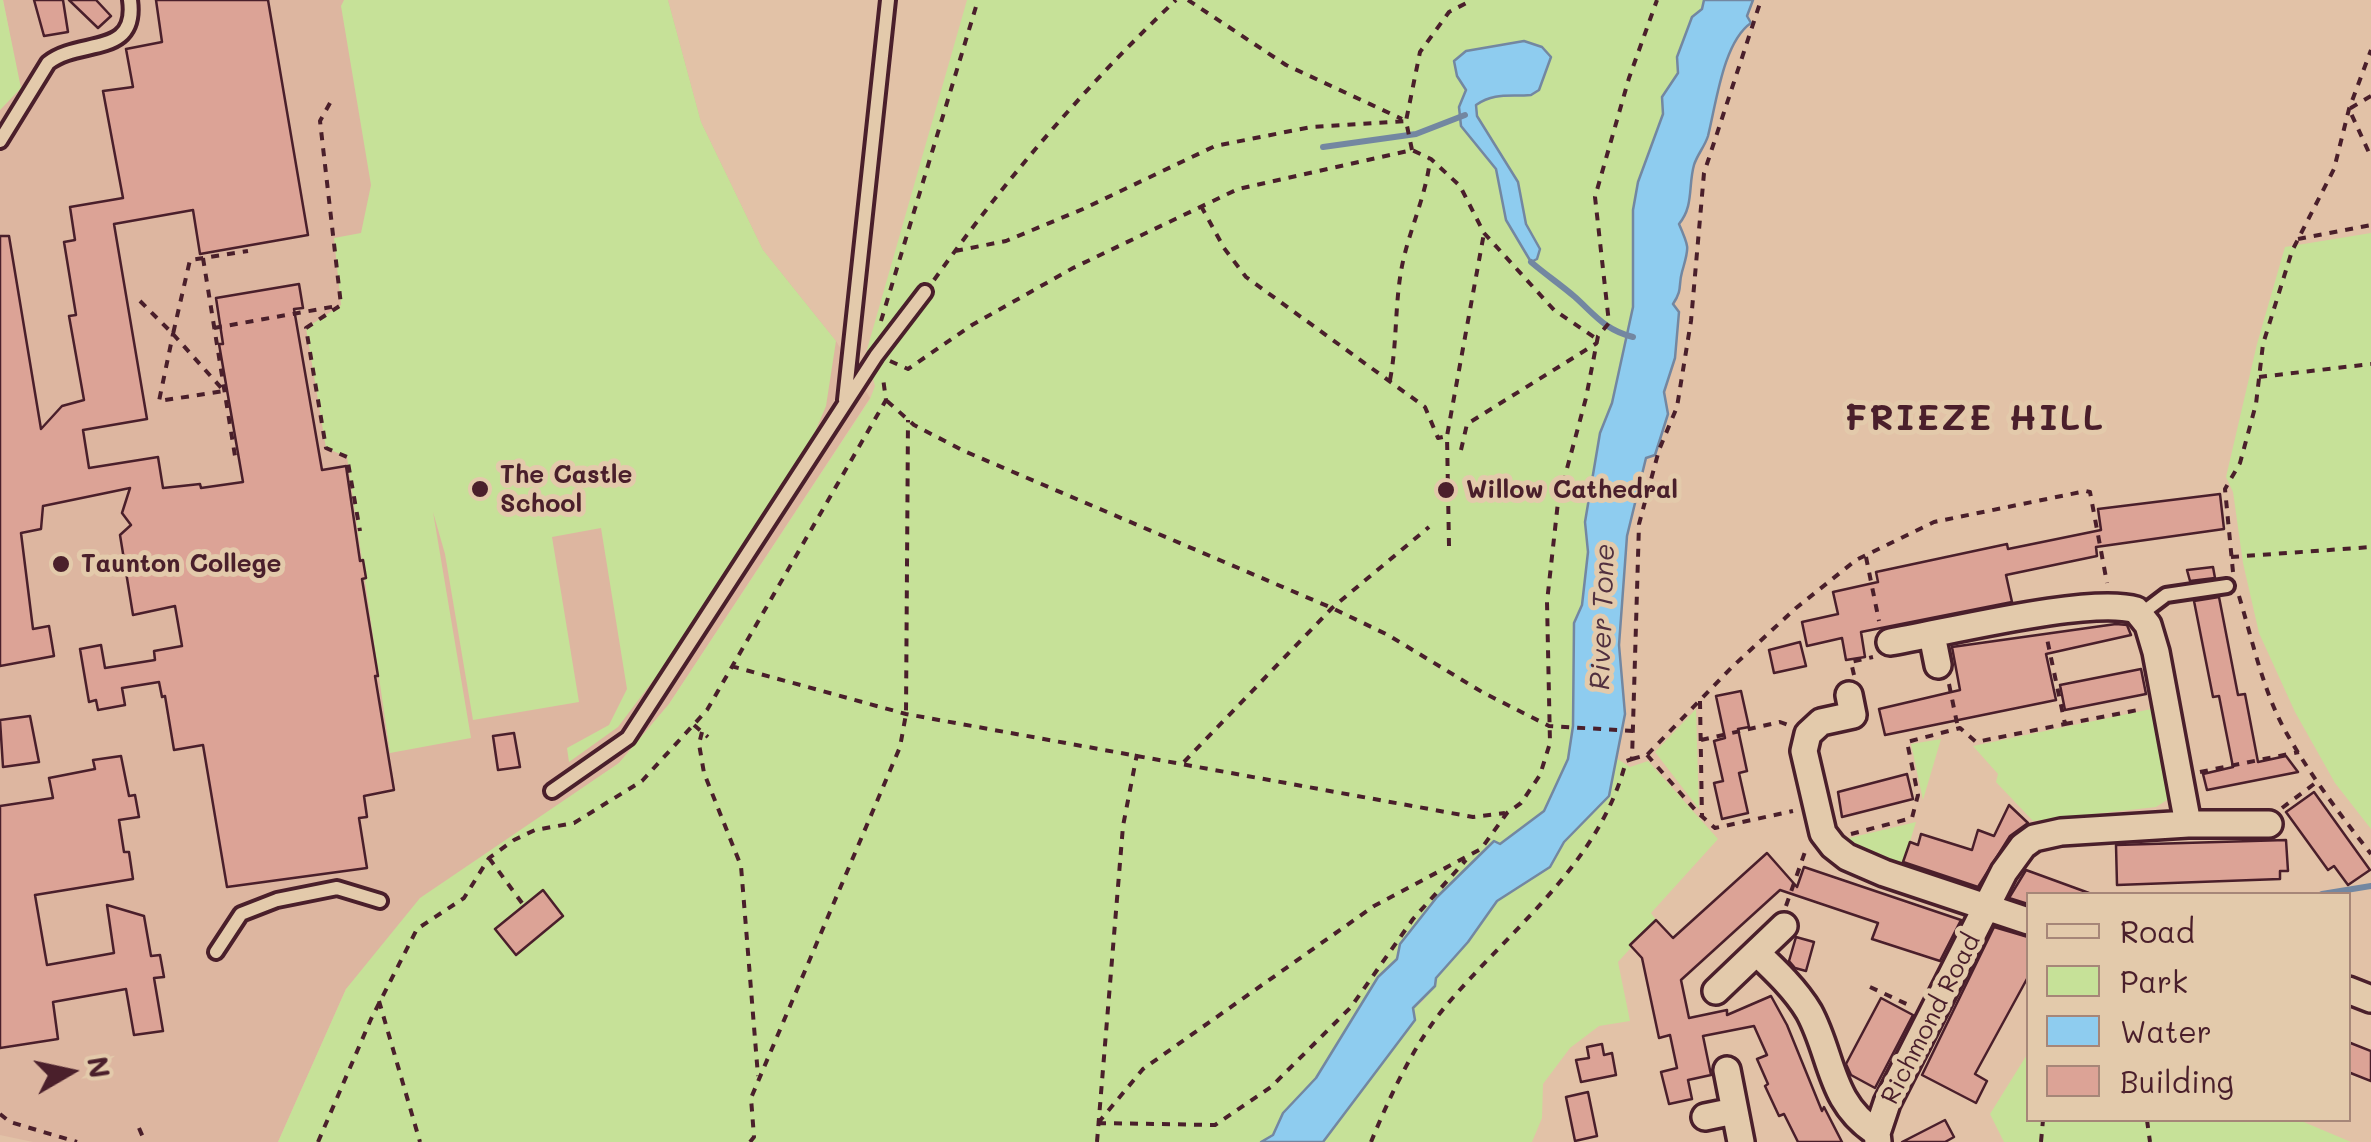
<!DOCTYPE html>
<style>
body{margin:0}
#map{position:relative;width:2371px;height:1142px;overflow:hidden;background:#e2c2a7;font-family:Mali,sans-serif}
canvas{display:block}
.legend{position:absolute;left:2026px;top:892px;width:325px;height:230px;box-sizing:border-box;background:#e3caab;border:2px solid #a68678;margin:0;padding:12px 18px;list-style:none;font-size:30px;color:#4a1f2b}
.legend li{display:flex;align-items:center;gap:20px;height:50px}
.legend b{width:50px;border:2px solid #a68678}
.north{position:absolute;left:20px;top:1022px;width:100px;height:100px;-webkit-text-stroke:8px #e3caab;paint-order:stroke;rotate:81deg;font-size:28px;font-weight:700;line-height:40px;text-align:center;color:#4a1f2b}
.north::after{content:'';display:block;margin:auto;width:35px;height:45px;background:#4a1f2b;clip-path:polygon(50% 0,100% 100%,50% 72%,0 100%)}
</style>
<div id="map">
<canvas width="2371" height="1142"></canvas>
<ul class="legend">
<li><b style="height:12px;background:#e3caab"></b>Road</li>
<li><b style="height:28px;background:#c6e198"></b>Park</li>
<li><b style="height:28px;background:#8eccef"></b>Water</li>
<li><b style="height:28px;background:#dca396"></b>Building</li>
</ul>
<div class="north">N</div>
</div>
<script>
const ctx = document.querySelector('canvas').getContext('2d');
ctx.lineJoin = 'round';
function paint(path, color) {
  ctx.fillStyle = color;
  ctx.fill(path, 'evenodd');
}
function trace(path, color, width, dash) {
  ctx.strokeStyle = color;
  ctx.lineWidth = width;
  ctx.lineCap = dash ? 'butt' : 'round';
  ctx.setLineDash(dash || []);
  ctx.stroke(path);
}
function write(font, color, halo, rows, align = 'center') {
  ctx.font = font + ' Mali,sans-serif';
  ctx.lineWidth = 10;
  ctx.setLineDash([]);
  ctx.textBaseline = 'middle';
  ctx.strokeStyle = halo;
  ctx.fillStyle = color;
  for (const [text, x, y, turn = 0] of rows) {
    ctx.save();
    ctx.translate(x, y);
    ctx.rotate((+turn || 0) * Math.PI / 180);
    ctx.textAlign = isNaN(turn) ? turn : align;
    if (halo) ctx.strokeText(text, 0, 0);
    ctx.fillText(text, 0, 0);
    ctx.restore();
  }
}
paint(new Path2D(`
 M3,0H668L701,122L763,250L836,341L870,398L669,704L619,763L525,829L346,989L278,1142H33L0,1135V110L20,88Z`), '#ddb6a0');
paint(new Path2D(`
 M0,0H3L21,88L0,110Z
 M344,0H668L701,122L763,250L836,341L826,406L810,444L658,674L618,727L569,762L567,748L609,725L627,689L601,528L552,537L579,702L473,720L445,554L433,512L471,738L390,753L347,457L326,448L306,328L341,305L334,238L361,233L371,185L341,6Z
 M967,0H1704L1678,73L1662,97L1663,114L1638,182L1633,307L1612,403L1600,433L1585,522L1588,552L1582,605L1574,623L1573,726L1568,759L1544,811L1500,845L1494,842L1437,897L1400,944L1397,959L1378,977L1316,1078L1283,1113L1273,1135L1261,1142H278L346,989L420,898L619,763L669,704L870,399L875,386L866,353ZM1524,41L1521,96C1504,93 1490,96 1476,105L1477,116L1518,182L1526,224L1540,249L1532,261L1506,220L1496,168L1482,154L1459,107L1466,90L1457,76L1454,61L1466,51ZM542,891L563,917L516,955L495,930Z
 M2371,233V829L2335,783L2295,712L2259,633L2243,563L2233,492L2226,477L2257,344L2285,247Z
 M2156,708L2172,788L2167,800L2156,807L2033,821L1996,782L1998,774L1973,746Z
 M1696,709L1699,809L1655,752Z
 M1941,739L1923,800L1911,744Z
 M1616,758L1630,767L1648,761L1718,839L1651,913L1656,920L1618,962L1630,1021L1599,1026L1570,1048L1543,1084L1542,1118L1532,1142H1323L1415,1020L1413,1008L1423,1001L1436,978L1468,942L1498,901L1550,867L1564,842L1613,779Z
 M1916,822L1903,864L1845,839Z
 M2028,1053V1120H2299L2351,1142H2004L1990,1114Z`), '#c6e198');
const water = new Path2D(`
 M1704,0H1753L1747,16L1751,23C1723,42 1716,105 1708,136C1705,146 1697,155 1694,165C1688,186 1694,206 1679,224C1690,249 1689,247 1682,272C1678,286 1683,289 1673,304L1679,312L1675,358L1664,392L1668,414L1655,455L1646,458L1627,536L1619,645L1625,714L1609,796L1564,842L1550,867L1497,901L1468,942L1436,978L1435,986L1413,1008L1415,1020L1323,1142H1261L1273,1135L1283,1113L1316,1078L1378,977L1397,959L1400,944L1437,897L1494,841L1500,844L1544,811L1568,759L1573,726L1574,623L1582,605L1588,552L1585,522L1600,433L1612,403L1633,307V210L1638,182L1663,114L1662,97L1678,73L1677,57L1692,17L1702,9Z
 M1524,41L1542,47L1551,57L1539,90L1531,95C1510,97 1495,92 1476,105L1477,116L1518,182L1526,224L1540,249L1537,259L1531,262L1506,220L1496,169L1461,126L1459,107L1466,90L1457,76L1454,61L1466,51Z`);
paint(water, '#8eccef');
trace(water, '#7387a1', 2.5);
trace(new Path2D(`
 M1323,147L1416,134L1465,115
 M1531,262C1545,274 1561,285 1575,297C1595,315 1605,330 1633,337
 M2322,894L2371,886`), '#7387a1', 6);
const building = new Path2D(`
 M34,0H63L68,32L44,36Z
 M69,0H96L111,16L98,28Z
 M156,0H268L308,235L200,254L193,210L114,224L147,419L83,430L89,468L158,457L163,488L200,484L201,488L243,482L219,344H223L216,298L299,284L303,308L294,309L322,470L346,466L360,561L363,560L366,578L362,579L378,676H375L394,790L364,796L367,817L359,818L367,868L227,887L203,745L174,750L165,696L162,697L159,682L122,688L125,705L98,710L96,700L89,702L80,649L101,645L105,668L155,660L154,651L182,646L175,606L133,615L120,535L131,525L122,513L130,488L43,506L41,529L21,533L33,629L49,626L54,656L0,666V236H9L41,429L62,406L84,400L69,316L76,315L64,242L75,240L70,207L123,198L103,91L133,87L126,49L162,42Z
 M2220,494L2224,529L2096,547L2097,556L2006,575L2012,602L1861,632L1865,657L1846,660L1842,638L1807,646L1802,622L1838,614L1833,592L1878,582L1876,572L2007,544L2008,549L2101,530L2098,509Z
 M2213,567L2215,578L2190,581L2187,570Z
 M2219,597L2238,695L2245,694L2258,762L2286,756L2298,772L2207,790L2203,774L2233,767L2219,696L2213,697L2194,601Z
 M2116,624L2127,625L2131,635L2046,654L2056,700L1885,735L1879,709L1960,690L1952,647Z
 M1800,642L1806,666L1774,673L1769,650Z
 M2141,669L2146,694L2065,710L2060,685Z
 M1741,691L1749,727L1738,729L1747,771L1739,773L1748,813L1722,819L1714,783L1723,781L1714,741L1725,738L1716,696Z
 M30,716L39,762L3,767L0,720Z
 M514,733L520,767L498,770L493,736Z
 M121,756L129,796L135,795L139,817L119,820L124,852H129L133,879L35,895L47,965L114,953L107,905L144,916L151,956L160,955L164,977L154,978L163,1031L134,1035L126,989L53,1002L58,1039L0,1048V806L53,798L49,778L95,769L93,760Z
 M1907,774L1913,799L1842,817L1838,792Z
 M2314,792L2370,870L2348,885L2334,866L2328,870L2286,812Z
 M2009,805L2028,823L2010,836L1978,887L1903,862L1910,842L1918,845L1921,834L1972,850L1978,830L1994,836Z
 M2286,840L2288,871H2280V879L2117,885L2116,845Z
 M1767,853L1797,887L1804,867L1961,920L1940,961L1872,939L1878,923L1780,890L1681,980L1689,1018L1727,1010V1015L1771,996L1787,1025L1822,1111L1824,1107L1842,1142H1798L1784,1114L1779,1116L1765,1086L1768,1084L1757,1059L1767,1055L1754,1026L1703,1036L1711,1075L1688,1080L1692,1099L1669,1104L1661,1072L1677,1068L1670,1035L1659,1038L1642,958L1630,945L1656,920L1673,938Z
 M2026,870L2089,893L2088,894H2028V904L2009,898Z
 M543,890L563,916L516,955L495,929Z
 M1994,927L2028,937V977L1975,1074L1987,1081L1976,1103L1922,1075Z
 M1796,937L1814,942L1806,971L1795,968L1789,961Z
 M1881,998L1913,1015L1875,1088L1851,1075L1846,1064Z
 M2348,1042L2371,1051V1081L2348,1072Z
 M1602,1044L1604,1055L1612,1053L1616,1075L1581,1082L1576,1060L1589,1058L1587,1047Z
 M1588,1092L1597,1136L1575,1141L1566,1097Z
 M1945,1120L1954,1137L1945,1142H1902Z`);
paint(building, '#dca396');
trace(building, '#4a1f2b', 2.5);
const service = new Path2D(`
 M0,141L48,63C79,38 138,58 130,0
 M845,400L888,0
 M2141,614L2166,595L2227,586
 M552,791L628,738L876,356L925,292
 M216,952L241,914L277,900L337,888L380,901`);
const minor = new Path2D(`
 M1932,635L1938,665
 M1890,642C1944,633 2090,596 2136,610L2148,625L2156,652L2188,824
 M1849,695L1853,715L1821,722L1808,734L1804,751L1823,833L1833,846L1847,857L1884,873L2028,921
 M1757,953C1775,970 1796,990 1809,1012C1833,1056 1829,1103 1877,1133
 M2348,990L2371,999
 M1716,991L1784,926
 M1727,1070L1741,1142
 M1705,1117L1734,1111
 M1878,1142L1877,1133L1887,1103L2004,872L2023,846L2034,838L2061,832L2188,824H2269`);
trace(service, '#4a1f2b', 20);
trace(minor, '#4a1f2b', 32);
trace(new Path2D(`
 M1188,0L1286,65L1402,119
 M2371,96L2349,109L2371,157
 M330,103L320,121L341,305L306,328L326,448L347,457L360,531
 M1412,150L1406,121L1420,52L1449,12L1472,0
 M1201,206L1224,248L1246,277L1425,407L1438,438L1447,436
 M2298,239L2371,225
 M955,251L1006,241L1083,209L1215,146L1311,127L1406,121
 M203,258L235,456
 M934,280C1006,179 1086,85 1176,0
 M140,301L173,334L190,260L248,251
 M881,321L978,0
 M214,328L337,306
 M173,334L224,391L159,401Z
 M890,361L908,369L972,325L1073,268L1238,189L1412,150L1431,159L1460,186L1484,233L1554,310L1597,339
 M2259,377L2371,364
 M1390,380C1398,339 1394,298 1404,257C1412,224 1426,194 1430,160
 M887,401L914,425L964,451L1332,608L1388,635L1482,692L1549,726L1634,731
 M1461,450L1467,424L1597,343
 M1449,546L1447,436L1484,233
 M1866,557L1879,621
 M2231,557L2371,547
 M2233,572L2225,489L2240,463L2256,404L2263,344L2292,251L2334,169L2349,109L2371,50
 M2239,596C2253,642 2263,692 2287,734C2311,776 2341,816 2371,854
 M731,666L906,714L1473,817L1505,813
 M1854,675L1851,662L1873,657
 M1949,684L1958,728
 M1700,701L1702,817
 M2065,724L2143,709
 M694,725L708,737
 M702,732L699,744L704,773L741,866L758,1076
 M1701,740L1780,722L1788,725
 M1647,755L1698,813L1715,828L1793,811
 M1632,759L1647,755L1732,667L1796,608L1856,560L1934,522L2086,491L2090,492L2107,583
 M1184,762L1332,608L1429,527
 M2200,772L2299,752
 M2282,808L2318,781
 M1851,834L1912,818L1918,795L1907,742L1960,728L1976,742L2065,724L2046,634
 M489,858L522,903
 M1786,906L1806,849
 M1870,987L1911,1006
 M379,1001L420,1142
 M0,1114L10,1122L77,1142
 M2147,1120L2150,1142
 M1098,1123L1143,1069L1374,906L1481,849L1507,813L1521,803L1540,775L1550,743L1547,602L1558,502L1586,398L1598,336L1609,323L1595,197L1629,78L1657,0
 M1098,1123L1215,1125L1271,1087L1351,1007L1413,919L1466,860
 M139,1128L145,1142
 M318,1142L371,1019L417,929L464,898L489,858L514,840L535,830L574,823L642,781L707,710L886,400L883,378
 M750,1142L754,1137L751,1098L900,747L906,714L908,420
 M1097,1142L1123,826L1137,754
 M1371,1142C1389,1098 1414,1044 1445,1007C1510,929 1600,864 1626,761L1632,759L1639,524L1659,450L1677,407L1691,321L1704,173L1761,0
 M2041,1142L2043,1120`), '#4a1f2b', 4, [8, 8]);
trace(service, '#e3caab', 12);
trace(minor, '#e3caab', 25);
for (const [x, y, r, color] of [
 [480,489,10,"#4a1f2b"],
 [1446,490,10,"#4a1f2b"],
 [61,564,10,"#4a1f2b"]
]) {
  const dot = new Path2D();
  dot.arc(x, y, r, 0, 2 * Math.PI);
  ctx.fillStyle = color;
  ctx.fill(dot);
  trace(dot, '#e3caab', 4);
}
write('bold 25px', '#4a1f2b', '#e3caab', [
 ["The Castle",500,475],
 ["School",500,504],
 ["Willow Cathedral",1466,490],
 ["Taunton College",81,564]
], 'left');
write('25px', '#4a1f2b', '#e3caab', [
 ["Richmond Road",1931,1019,-63]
]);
write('italic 28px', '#51303f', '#e3caab', [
 ["River Tone",1603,617,-88]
]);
ctx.letterSpacing = '2.5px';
write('bold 35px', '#4a1f2b', '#e3caab', [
 ["FRIEZE HILL",1975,419]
]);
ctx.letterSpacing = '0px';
</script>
